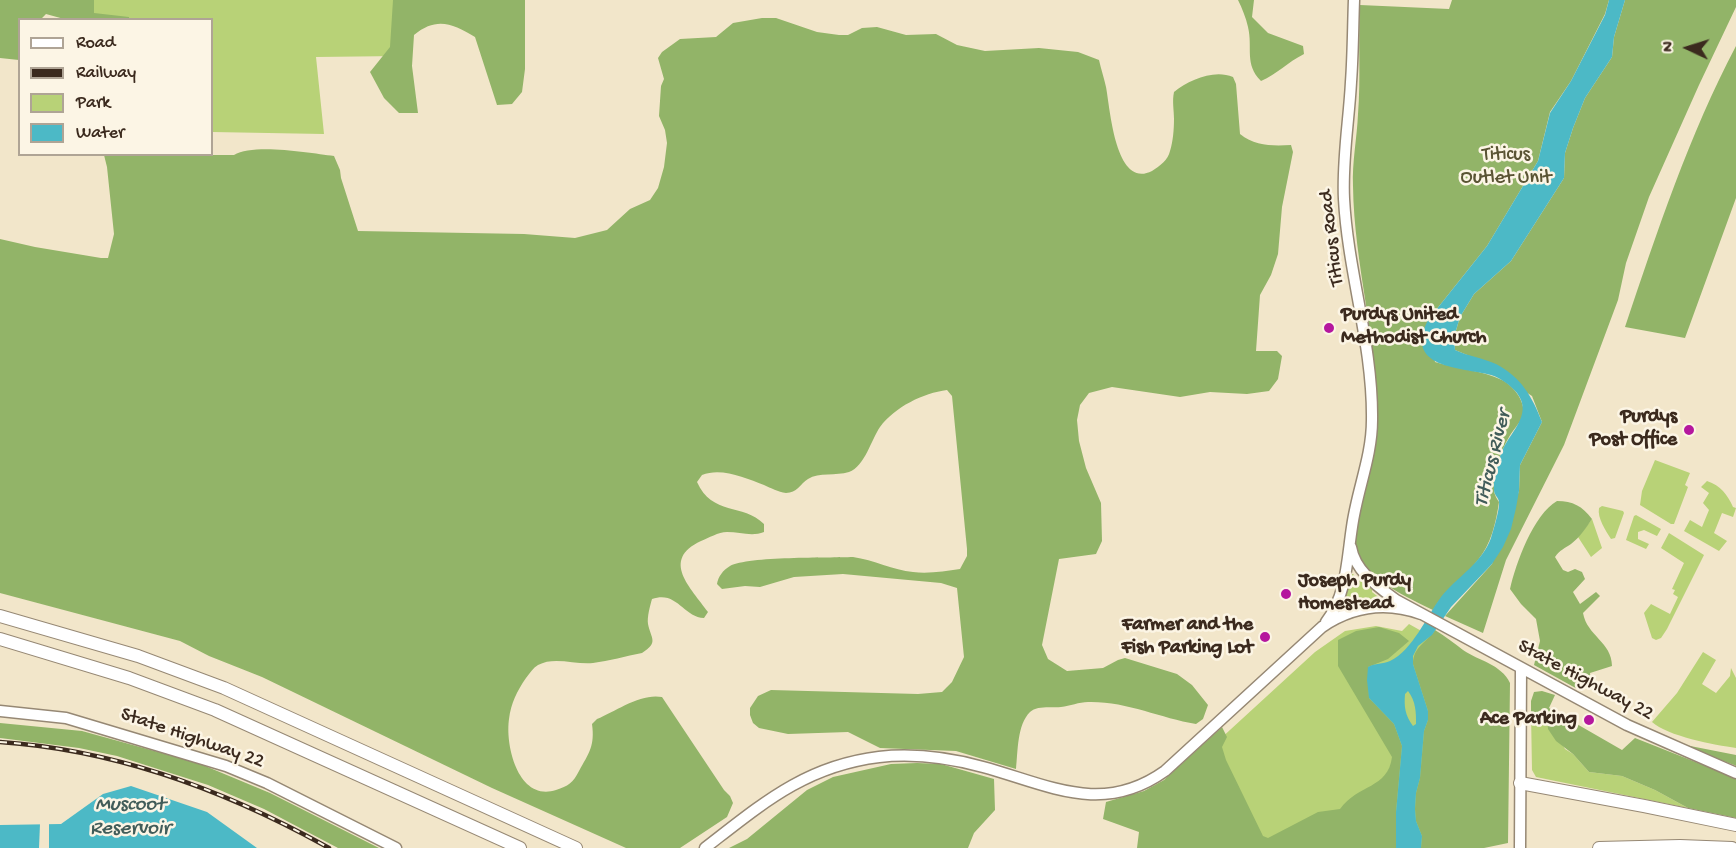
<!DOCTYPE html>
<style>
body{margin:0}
#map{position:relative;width:1736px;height:848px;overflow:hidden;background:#f2e6ca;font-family:"Gochi Hand",sans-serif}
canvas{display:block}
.legend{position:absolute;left:18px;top:18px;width:195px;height:138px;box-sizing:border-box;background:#fcf5e5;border:2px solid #afa495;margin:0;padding:8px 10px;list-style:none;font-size:18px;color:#3b2a1e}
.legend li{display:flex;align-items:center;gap:12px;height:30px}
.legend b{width:30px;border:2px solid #afa495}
.north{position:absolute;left:1658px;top:18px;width:60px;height:60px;-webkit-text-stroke:4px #fcf5e5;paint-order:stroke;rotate:274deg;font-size:16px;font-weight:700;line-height:24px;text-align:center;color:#3b2a1e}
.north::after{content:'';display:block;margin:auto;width:21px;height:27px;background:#3b2a1e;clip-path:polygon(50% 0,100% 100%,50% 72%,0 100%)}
</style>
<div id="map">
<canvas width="1736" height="848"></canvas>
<ul class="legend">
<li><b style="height:8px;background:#fff"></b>Road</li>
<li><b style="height:8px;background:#3b2a1e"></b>Railway</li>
<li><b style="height:16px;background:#b8d277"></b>Park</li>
<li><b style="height:16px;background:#4cb9c6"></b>Water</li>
</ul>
<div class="north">N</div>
</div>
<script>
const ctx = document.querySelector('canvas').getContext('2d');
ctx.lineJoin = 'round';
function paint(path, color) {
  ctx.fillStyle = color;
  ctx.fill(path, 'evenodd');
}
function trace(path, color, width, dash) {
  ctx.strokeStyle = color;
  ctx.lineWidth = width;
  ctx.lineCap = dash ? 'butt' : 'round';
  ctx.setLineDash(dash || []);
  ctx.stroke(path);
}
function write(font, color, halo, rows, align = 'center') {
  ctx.font = font + ' "Gochi Hand",sans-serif';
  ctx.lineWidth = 5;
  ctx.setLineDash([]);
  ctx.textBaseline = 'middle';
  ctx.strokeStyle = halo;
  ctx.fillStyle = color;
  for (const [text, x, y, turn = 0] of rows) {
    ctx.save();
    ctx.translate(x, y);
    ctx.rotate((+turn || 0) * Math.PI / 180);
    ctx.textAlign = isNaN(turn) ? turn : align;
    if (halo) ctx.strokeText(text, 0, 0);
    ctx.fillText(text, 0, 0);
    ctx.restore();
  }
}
paint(new Path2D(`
 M89,0H408L399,56L316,57L324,134L212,132V20L90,19Z
 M1655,460L1690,473L1685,485L1688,487L1674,524H1671L1640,505L1642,491Z
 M1707,481C1721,486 1727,494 1733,507L1736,508L1733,517L1722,513L1714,533L1727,541L1719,551L1684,531L1690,520L1702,527L1709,510L1703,503L1709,493L1701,487Z
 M1602,506L1623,511L1624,513L1615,538L1611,539C1606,531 1597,518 1599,508Z
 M1636,515L1661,529L1657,536L1644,530L1638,532V539L1649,544L1646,549L1626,540L1634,516Z
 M1592,519L1602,548L1591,557L1578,537Z
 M1669,533L1704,555L1667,629L1661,638L1656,640L1652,638L1644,613L1651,604L1670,614L1678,597L1673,594L1675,590L1672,589L1684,563L1661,548Z
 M1350,574H1353L1358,579L1373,583L1372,592L1381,599V602L1343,609L1341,605Z
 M1409,624L1503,677L1466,848H1181L1182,774L1315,652L1345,631L1376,626L1402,631Z
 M1703,652L1716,660L1702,684L1716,693L1730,676L1731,668L1736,678V748C1715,745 1667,736 1652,722L1677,693Z
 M1531,713L1547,717L1565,749L1573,754L1589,772L1622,776L1655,790L1688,808L1536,777L1532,770Z`), '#b8d277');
paint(new Path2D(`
 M0,0H94V13L129,17V20L64,19L46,14L41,19L20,20L19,60L0,58Z
 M393,0H525V69L522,92L512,104L497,105L475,37C453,24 437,16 414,35L412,66L418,113H399L384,98L370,72L390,47Z
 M1238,0H1254L1252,17L1268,33L1303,46L1304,54C1288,62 1277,74 1261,81C1244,64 1253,48 1248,27C1246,18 1242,8 1238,0Z
 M1452,0H1609L1605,14L1571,81L1550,112L1538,161L1487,246L1428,320L1435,362C1456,369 1482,370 1502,380C1514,386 1528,404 1522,418C1519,424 1513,430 1509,437C1501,451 1493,473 1494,490C1494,494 1497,499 1499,502C1496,523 1491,544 1478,560C1464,578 1445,590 1433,610C1409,598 1363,578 1357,550C1350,517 1377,459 1377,421C1378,342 1354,265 1353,186C1352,162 1357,138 1358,114C1361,78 1358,41 1360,5L1449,9Z
 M1625,0H1736V7L1699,85L1649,197L1626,263L1618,300L1564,445L1506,560L1483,633L1445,616L1492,564L1519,491L1520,465L1542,422L1532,396L1472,357L1455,350L1454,337L1460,317L1474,294L1511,261L1564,178L1565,153L1573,128L1585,98L1612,57L1614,37Z
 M762,18H776L817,32L839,35H848L862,28L877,27L906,35L936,34L957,45L985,51L1039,48L1078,52L1099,60C1101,69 1104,78 1106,87C1110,107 1115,190 1152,171C1160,166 1168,160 1170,151C1173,142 1174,129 1174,119C1174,110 1172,101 1174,92C1189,80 1214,69 1233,77L1236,84L1240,134C1255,146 1272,146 1291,145L1293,152L1282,207L1278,254L1271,275L1260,295L1256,351H1277L1282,356L1278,379L1269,391L1247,394L1210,392L1180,397L1112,387L1089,393L1080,405L1077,420L1079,441L1086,468L1101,503L1102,541L1096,554L1059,559L1042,645L1048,659L1067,671L1103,668L1118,660L1125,658L1177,674L1192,685L1208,705L1203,719L1196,724C1160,718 1126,701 1088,702C1079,702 1070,706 1061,707C1052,708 1037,705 1030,712C1017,725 1018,751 1016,769L956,751L880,748L848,732L788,734L759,728L753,723L750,715V708L758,696L771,690L918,694L942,692L952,682L964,657L957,588L941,583L843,574L794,577L760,587L745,586L722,589L717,584C718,577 723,570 730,566C748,556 829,558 853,557C874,560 893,570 913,572C929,574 945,571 960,569L967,556V549L952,396L947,390C923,393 895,407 880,427C871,440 865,466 849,472C836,476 819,472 808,479C800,484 797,493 786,493C778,492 771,488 764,485C746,478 721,467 702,475L697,482C712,516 743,503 764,524V532C752,537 740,532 727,532C718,532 709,538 701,541C660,560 691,588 708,612L704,618C683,617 677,590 652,599C650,606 647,617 648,624C651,639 659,642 642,653C626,656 609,661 593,663C576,665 554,656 538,665C533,668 530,673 526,678C517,691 511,703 509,719C505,747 519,802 556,790C568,786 573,783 579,771C589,753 595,746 592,724L597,719C616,711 641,693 662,697L724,790L730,796L733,803L727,817L680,848H626L492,788L262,677L209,656L180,641L0,593V239L35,247L101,258H108L114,234L107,167L104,155H234C254,143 310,153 334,156L340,170L341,178L358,231L524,234L575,238L607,230L630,209L650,200L658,188L664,167L667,143L665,130L659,116L661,86L664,79L658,58L662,52L680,39L716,37L733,23Z
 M1736,46V198L1685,338L1625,327C1657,232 1689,135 1736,46Z
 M1557,501C1573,501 1582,506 1592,519C1586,528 1580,537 1571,544C1565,548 1560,550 1555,557L1563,570L1568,572L1575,569L1582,572L1585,579L1573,592L1580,604L1596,592L1600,596L1583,613C1587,636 1612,642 1612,666L1590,673L1591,680L1584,683L1581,691L1534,665L1540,641L1536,619L1521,604L1510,589C1516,563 1533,515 1557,501Z
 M1379,627L1399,633L1409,641L1388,659L1368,667L1369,698L1394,724L1402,746L1396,812V848H1137L1139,832L1103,819L1106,802L1144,791L1164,780L1222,727L1227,737L1222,747L1226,760L1263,836L1268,838L1318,812L1340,809C1358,784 1388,789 1392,757L1338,666V640L1356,631Z
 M1435,630C1445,636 1454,643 1463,650C1479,661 1501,664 1510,683L1508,843L1484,848H1421L1422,836L1416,821L1415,809L1416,793L1420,778L1424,731L1428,720V711L1413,664C1413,647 1426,643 1435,630Z
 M1542,691L1555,695L1549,708L1622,750L1635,738L1736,778V818L1688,808L1655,790L1622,776L1589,772L1573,754L1556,741L1548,729L1547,717L1531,713V701L1534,692Z
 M0,723L82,731L198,763L270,793L379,848H338L264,809L208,785L117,756L79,748L0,738Z
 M1675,743L1736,755V766L1734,765Z
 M917,763L941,764L994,779L995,810L974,833L968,848H729L747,839L807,790L833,777L891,764Z`), '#92b468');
paint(new Path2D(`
 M1609,0H1625L1614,37L1612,57L1585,98L1573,128L1565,153L1564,178L1511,261L1474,294L1460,317L1454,337L1455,350C1468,356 1483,358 1496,364C1521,377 1532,396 1542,422L1520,465L1519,491L1516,508L1511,529L1503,547L1492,564L1451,607L1432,635L1418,646L1413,656V664L1428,711V720L1424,731L1420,778L1416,793L1415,809L1416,821L1422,836L1421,848H1396V812L1402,746L1394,724L1369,698L1367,680L1368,667C1375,663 1383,664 1390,661C1413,650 1426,617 1441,597C1457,577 1482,563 1491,538C1493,531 1500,509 1499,502C1499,498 1494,495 1494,490C1493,479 1497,464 1501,454C1508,433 1534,416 1517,393C1510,385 1501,378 1491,375C1461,367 1403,369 1428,320L1487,246L1538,161L1550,113L1571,81L1605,15ZM1408,691C1416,702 1416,712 1416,724L1413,726C1405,715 1404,707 1405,694Z
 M131,786L207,812L257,848H0V825L61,824L103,794Z`), '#4cb9c6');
paint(new Path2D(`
 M40,824H49V848H39Z`), '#f2e6ca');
const major = new Path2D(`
 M1351,547C1355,571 1377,586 1396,600L1627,725L1736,773
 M1326,622C1347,595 1347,559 1352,527C1357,490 1372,457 1372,420C1373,345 1348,273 1344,199C1342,160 1349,121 1351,82C1353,55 1353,27 1354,0
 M0,711L66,718L226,766L267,783L396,848
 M705,848C762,804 805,766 879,757C914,753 950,758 983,767C1049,785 1102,816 1165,771L1322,627C1353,606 1385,601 1421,614
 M1520,848L1521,668`);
const highway = new Path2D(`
 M0,616L138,656L224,688L576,848
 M0,639L129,678L215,710L520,848
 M1520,783L1644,806L1736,825
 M1599,848L1680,846L1732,848`);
trace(major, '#968874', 13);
trace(highway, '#968874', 14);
trace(major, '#fff', 10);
trace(highway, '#fff', 12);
const rail = new Path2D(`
 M0,742C118,750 227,791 329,848`);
trace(rail, '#3b2a1e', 4.5);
trace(rail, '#fcf5e5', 2, [7]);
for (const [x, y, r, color] of [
 [1329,328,6,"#b5179e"],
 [1689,430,6,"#b5179e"],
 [1286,594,6,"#b5179e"],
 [1265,637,6,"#b5179e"],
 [1589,720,6,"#b5179e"]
]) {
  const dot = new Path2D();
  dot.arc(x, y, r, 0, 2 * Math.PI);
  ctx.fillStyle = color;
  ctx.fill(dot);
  trace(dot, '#fcf5e5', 2);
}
write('20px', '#5a5434', '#fcf5e5', [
 ["Titicus",1506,156],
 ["Outlet Unit",1506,179]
]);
write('20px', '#3b2a1e', '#fcf5e5', [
 ["Titicus Road",1333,238,-97],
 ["State Highway 22",1585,681,28],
 ["State Highway 22",192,739,19]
]);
write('bold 20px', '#3b2a1e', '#fcf5e5', [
 ["Purdys United",1341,316,"left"],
 ["Methodist Church",1341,339,"left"],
 ["Purdys",1677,418],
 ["Post Office",1677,441],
 ["Joseph Purdy",1298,582,"left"],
 ["Homestead",1298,605,"left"],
 ["Farmer and the",1253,626],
 ["Fish Parking Lot",1253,649],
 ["Ace Parking",1577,720]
], 'right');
write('italic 21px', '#415c59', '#fcf5e5', [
 ["Titicus River",1494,459,-76],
 ["Muscoot",130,806],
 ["Reservoir",130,830]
]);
</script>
